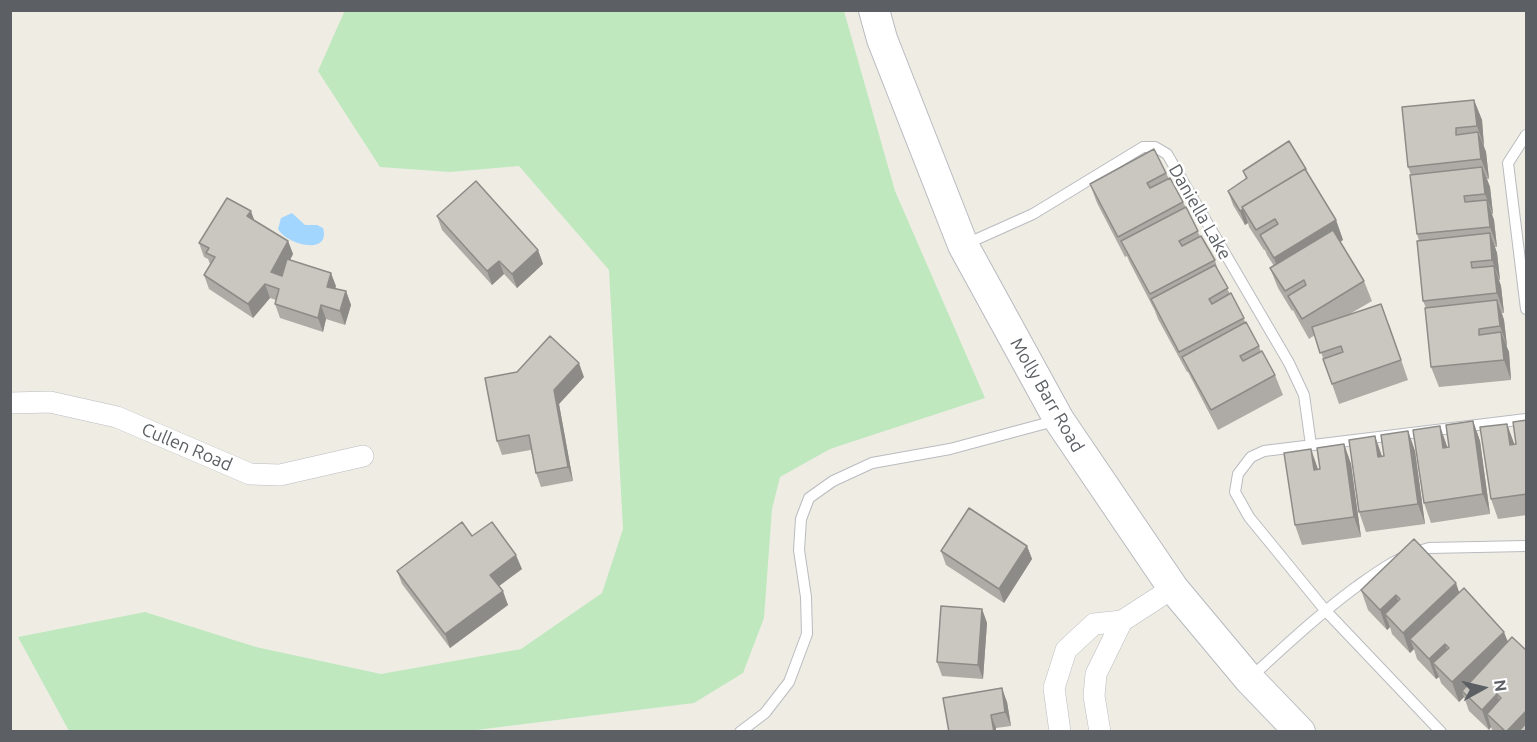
<!DOCTYPE html>
<style>
body{margin:0}
#map{position:relative;width:1537px;height:742px;overflow:hidden;background:#efede3;font-family:Ubuntu,sans-serif}
canvas{display:block}
.frame{position:absolute;inset:0;border:12px solid #5c6065;pointer-events:none}
.north{position:absolute;left:1453px;top:658px;width:60px;height:60px;-webkit-text-stroke:4px #fff;paint-order:stroke;rotate:82deg;font-size:16px;font-weight:700;line-height:24px;text-align:center;color:#5c6065}
.north::after{content:'';display:block;margin:auto;width:21px;height:27px;background:#5c6065;clip-path:polygon(50% 0,100% 100%,50% 72%,0 100%)}
</style>
<div id="map">
<canvas width="1537" height="742"></canvas>
<div class="frame"></div>
<div class="north">N</div>
</div>
<script>
const ctx = document.querySelector('canvas').getContext('2d');
ctx.lineJoin = 'round';
function paint(path, color) {
  ctx.fillStyle = color;
  ctx.fill(path, 'evenodd');
}
function trace(path, color, width, dash) {
  ctx.strokeStyle = color;
  ctx.lineWidth = width;
  ctx.lineCap = dash ? 'butt' : 'round';
  ctx.setLineDash(dash || []);
  ctx.stroke(path);
}
function write(font, color, halo, rows, align = 'center') {
  ctx.font = font + ' Ubuntu,sans-serif';
  ctx.lineWidth = 5;
  ctx.setLineDash([]);
  ctx.textBaseline = 'middle';
  ctx.strokeStyle = halo;
  ctx.fillStyle = color;
  for (const [text, x, y, turn = 0] of rows) {
    ctx.save();
    ctx.translate(x, y);
    ctx.rotate((+turn || 0) * Math.PI / 180);
    ctx.textAlign = isNaN(turn) ? turn : align;
    if (halo) ctx.strokeText(text, 0, 0);
    ctx.fillText(text, 0, 0);
    ctx.restore();
  }
}
paint(new Path2D(`
 M345,10L844,11L895,191L985,398L830,449L780,477L772,509L764,618L743,673L694,703L460,732L69,731L18,637L145,612L256,647L381,674L521,649L602,593L623,529L609,270L519,166L450,172L380,167L318,71Z`), '#bfe8bf');
paint(new Path2D(`
 M292,213L305,225H317L323,228C331,256 287,245 278,229L281,218Z`), '#a3d6ff');
const service = new Path2D(`
 M1526,135L1508,163L1526,309
 M966,244L1033,214L1143,147H1155L1167,154L1289,363L1304,395L1311,445
 M1249,679C1284,647 1318,615 1356,587C1380,570 1400,555 1429,548L1526,546
 M740,732L765,713L789,682L807,634L806,597L799,550L801,519L809,498L833,481L872,463L950,449L1058,420
 M1441,732L1325,610L1249,517L1235,492L1238,474L1251,457L1264,451L1526,419`);
const minor = new Path2D(`
 M10,403L50,402L117,417L250,474L280,475L363,456
 M1060,732L1054,688L1066,650L1094,624L1122,621L1173,588
 M1100,732L1094,696L1096,674L1122,621`);
const secondary = new Path2D(`
 M874,10L882,39L963,245L1059,420L1173,588L1249,679L1300,732`);
trace(service, '#b9bbc0', 12);
trace(minor, '#b9bbc0', 22);
trace(secondary, '#b7bac0', 32);
trace(service, '#fff', 10);
trace(minor, '#fff', 21);
trace(secondary, '#fff', 30);
paint(new Path2D(`
 M1474,100L1482,120L1484,146L1486,152L1489,179H1487L1490,187L1493,214H1492L1494,220L1497,247H1495L1497,253L1500,280H1499L1501,286L1504,313H1502L1504,320L1507,346H1506L1509,352L1511,380L1439,387L1431,367L1426,308L1423,301L1419,241L1417,234L1411,175L1408,167Z
 M1306,169L1309,176L1336,220L1343,240L1340,242L1364,281L1372,301L1348,315L1389,324L1408,380L1339,404L1315,335L1309,339L1296,316L1293,310L1292,311L1278,288L1270,268L1274,266L1267,255L1265,250H1264L1249,227L1248,223L1245,225L1233,205L1228,191L1246,179L1243,171Z
 M1166,173L1169,179L1183,202L1200,236L1215,260L1218,271L1230,294L1244,318L1245,323L1259,346L1261,352L1275,375L1283,395L1218,430L1188,372H1187L1158,319L1155,311L1129,261L1127,256L1125,257L1097,203L1090,184Z
 M437,216L538,250L543,264L517,288L504,274L492,285L442,230Z
 M254,220L288,241L293,254L290,260L336,286L335,288L346,291L351,305L345,325L326,319L323,332L280,318L275,304L276,300L270,298L253,318L209,289L204,275L210,264L208,259L204,257L199,243Z
 M584,377L559,404L573,481L541,487L536,473L531,450L502,455L497,441Z
 M1527,420V515L1498,519L1491,499L1514,444H1516Z
 M1473,421L1480,441L1490,514L1431,523L1424,503L1447,447H1449Z
 M1408,431L1415,451L1425,524L1366,532L1359,512L1382,457L1384,456Z
 M1344,444L1351,464L1361,537L1302,545L1295,525L1318,470L1320,469Z
 M472,536L522,569L499,586L508,605L450,648L402,584L397,571Z
 M1027,546L1032,559L1004,603L946,565L941,551Z
 M1361,590L1459,593L1527,732H1493L1491,727L1489,730L1469,711L1464,697L1459,702L1441,683L1439,677L1436,679L1417,659L1414,649L1410,653L1392,634L1390,627L1387,630L1368,610Z
 M982,609L987,623L983,679L942,676L937,662Z
 M1007,702L1011,726L996,728L949,732Z`), '#aeaba6');
paint(new Path2D(`
 M1474,100L1482,120L1484,146L1477,126Z
 M1478,132L1486,152L1489,179L1481,159Z
 M1482,167L1490,187L1493,214L1485,194Z
 M1487,200L1494,220L1497,247L1490,227Z
 M1243,209L1248,223L1245,225L1240,211Z
 M251,211L256,225L247,216Z
 M1336,220L1343,240L1281,278L1274,258Z
 M1490,233L1497,253L1500,280L1492,260Z
 M288,241L293,254L276,286L271,272Z
 M538,250L543,264L517,288L512,274Z
 M499,261L504,274L492,285L487,271Z
 M1494,266L1501,286L1504,313L1497,293Z
 M331,273L336,286L332,300L327,287Z
 M265,284L270,298L253,318L248,304Z
 M346,291L351,305L345,325L340,311Z
 M1497,300L1504,320L1507,346L1500,326Z
 M321,305L326,319L323,332L318,318Z
 M1501,332L1509,352L1511,380L1504,360Z
 M579,363L584,377L559,404L573,481L568,467L554,390Z
 M1473,421L1480,441L1490,514L1483,494Z
 M1507,424L1514,443L1517,465L1510,445Z
 M1440,426L1447,446L1450,468L1443,448Z
 M1408,431L1415,451L1425,524L1418,504Z
 M1375,436L1382,456L1385,477L1378,457Z
 M1344,444L1351,464L1361,537L1354,517Z
 M1311,449L1318,469L1321,490L1314,470Z
 M1027,546L1032,559L1004,603L999,589Z
 M516,555L522,569L495,589L490,575Z
 M1456,583L1463,603L1410,639L1414,649L1410,653L1403,633Z
 M503,591L508,605L450,648L445,634Z
 M1396,595L1403,615L1385,614L1390,627L1387,630L1380,610Z
 M982,609L987,623L983,679L978,665Z
 M1504,632L1512,652L1462,691L1464,697L1459,702L1452,682Z
 M1445,644L1452,664L1433,663L1439,677L1436,679L1429,659Z
 M1002,688L1007,702L1011,726L1005,712Z
 M1497,694L1504,714H1487L1491,727L1489,730L1482,710Z
 M1527,710V732H1506Z
 M991,715L996,728V732H994Z`), '#8d8b87');
const building = new Path2D(`
 M1474,100L1477,126L1456,128V135L1478,132L1481,159L1408,167L1402,107Z
 M1289,141L1306,169L1305,170V169L1242,207L1243,209L1240,211L1228,191L1247,178L1243,171Z
 M1154,149L1166,173L1147,183L1150,188L1170,178L1183,202L1118,237L1090,184Z
 M1482,167L1485,194L1464,196L1465,202L1487,200L1490,227L1417,234L1410,175Z
 M1305,169L1336,220L1274,258L1260,235L1278,224L1275,219L1256,230L1242,207Z
 M476,181L538,250L512,274L499,261L487,271L437,216Z
 M227,198L251,211L247,216L288,241L271,272L282,276L287,259L331,273L327,287L346,291L340,311L321,305L318,318L275,304L279,289L265,284L248,304L204,275L215,257L206,253L209,248L199,243Z
 M1186,207L1198,231L1179,241L1182,246L1201,236L1215,260L1150,294L1121,241Z
 M1333,230L1364,281L1302,319L1288,296L1306,285L1304,280L1285,291L1270,268Z
 M1490,233L1492,260L1471,262L1472,268L1494,266L1497,293L1423,301L1417,241Z
 M1215,265L1228,288L1209,299L1212,304L1231,293L1244,318L1179,352L1151,299Z
 M1497,300L1500,326L1479,329V335L1501,332L1504,360L1431,367L1425,308Z
 M1381,304L1401,360L1332,384L1323,359L1343,352L1341,346L1320,353L1312,327Z
 M1246,322L1259,346L1240,356L1243,361L1262,351L1275,375L1211,410L1182,357Z
 M550,336L579,363L554,390L568,467L536,473L529,435L497,441L485,378L517,372Z
 M1527,420V494L1491,499L1480,427L1507,424L1510,445L1516,444L1513,422Z
 M1473,421L1483,494L1424,503L1413,430L1440,426L1443,448L1449,447L1446,425Z
 M1408,431L1418,504L1359,512L1349,440L1375,436L1378,457L1384,456L1381,435Z
 M1344,444L1354,517L1295,525L1284,453L1311,449L1314,470L1320,469L1317,448Z
 M969,508L1027,546L999,589L941,551Z
 M462,522L472,536L492,522L516,555L490,575L503,591L445,634L397,571Z
 M1414,539L1456,583L1403,633L1385,614L1400,599L1396,595L1380,610L1361,590Z
 M1464,588L1504,632L1452,682L1433,663L1449,648L1445,644L1429,659L1410,639Z
 M941,606L982,609L978,665L937,662Z
 M1512,637L1527,651V710L1506,732L1487,714L1501,698L1497,694L1482,710L1462,691Z
 M1002,688L1005,712L991,715L994,732H949L943,698Z
 M1527,722V732H1518Z`);
paint(building, '#cac7c1');
trace(building, '#8d8b87', 1.5);
write('18px', '#5c6065', '#fff', [
 ["Daniella Lake",1200,212,60],
 ["Molly Barr Road",1047,395,60],
 ["Cullen Road",187,447,23]
]);
</script>
